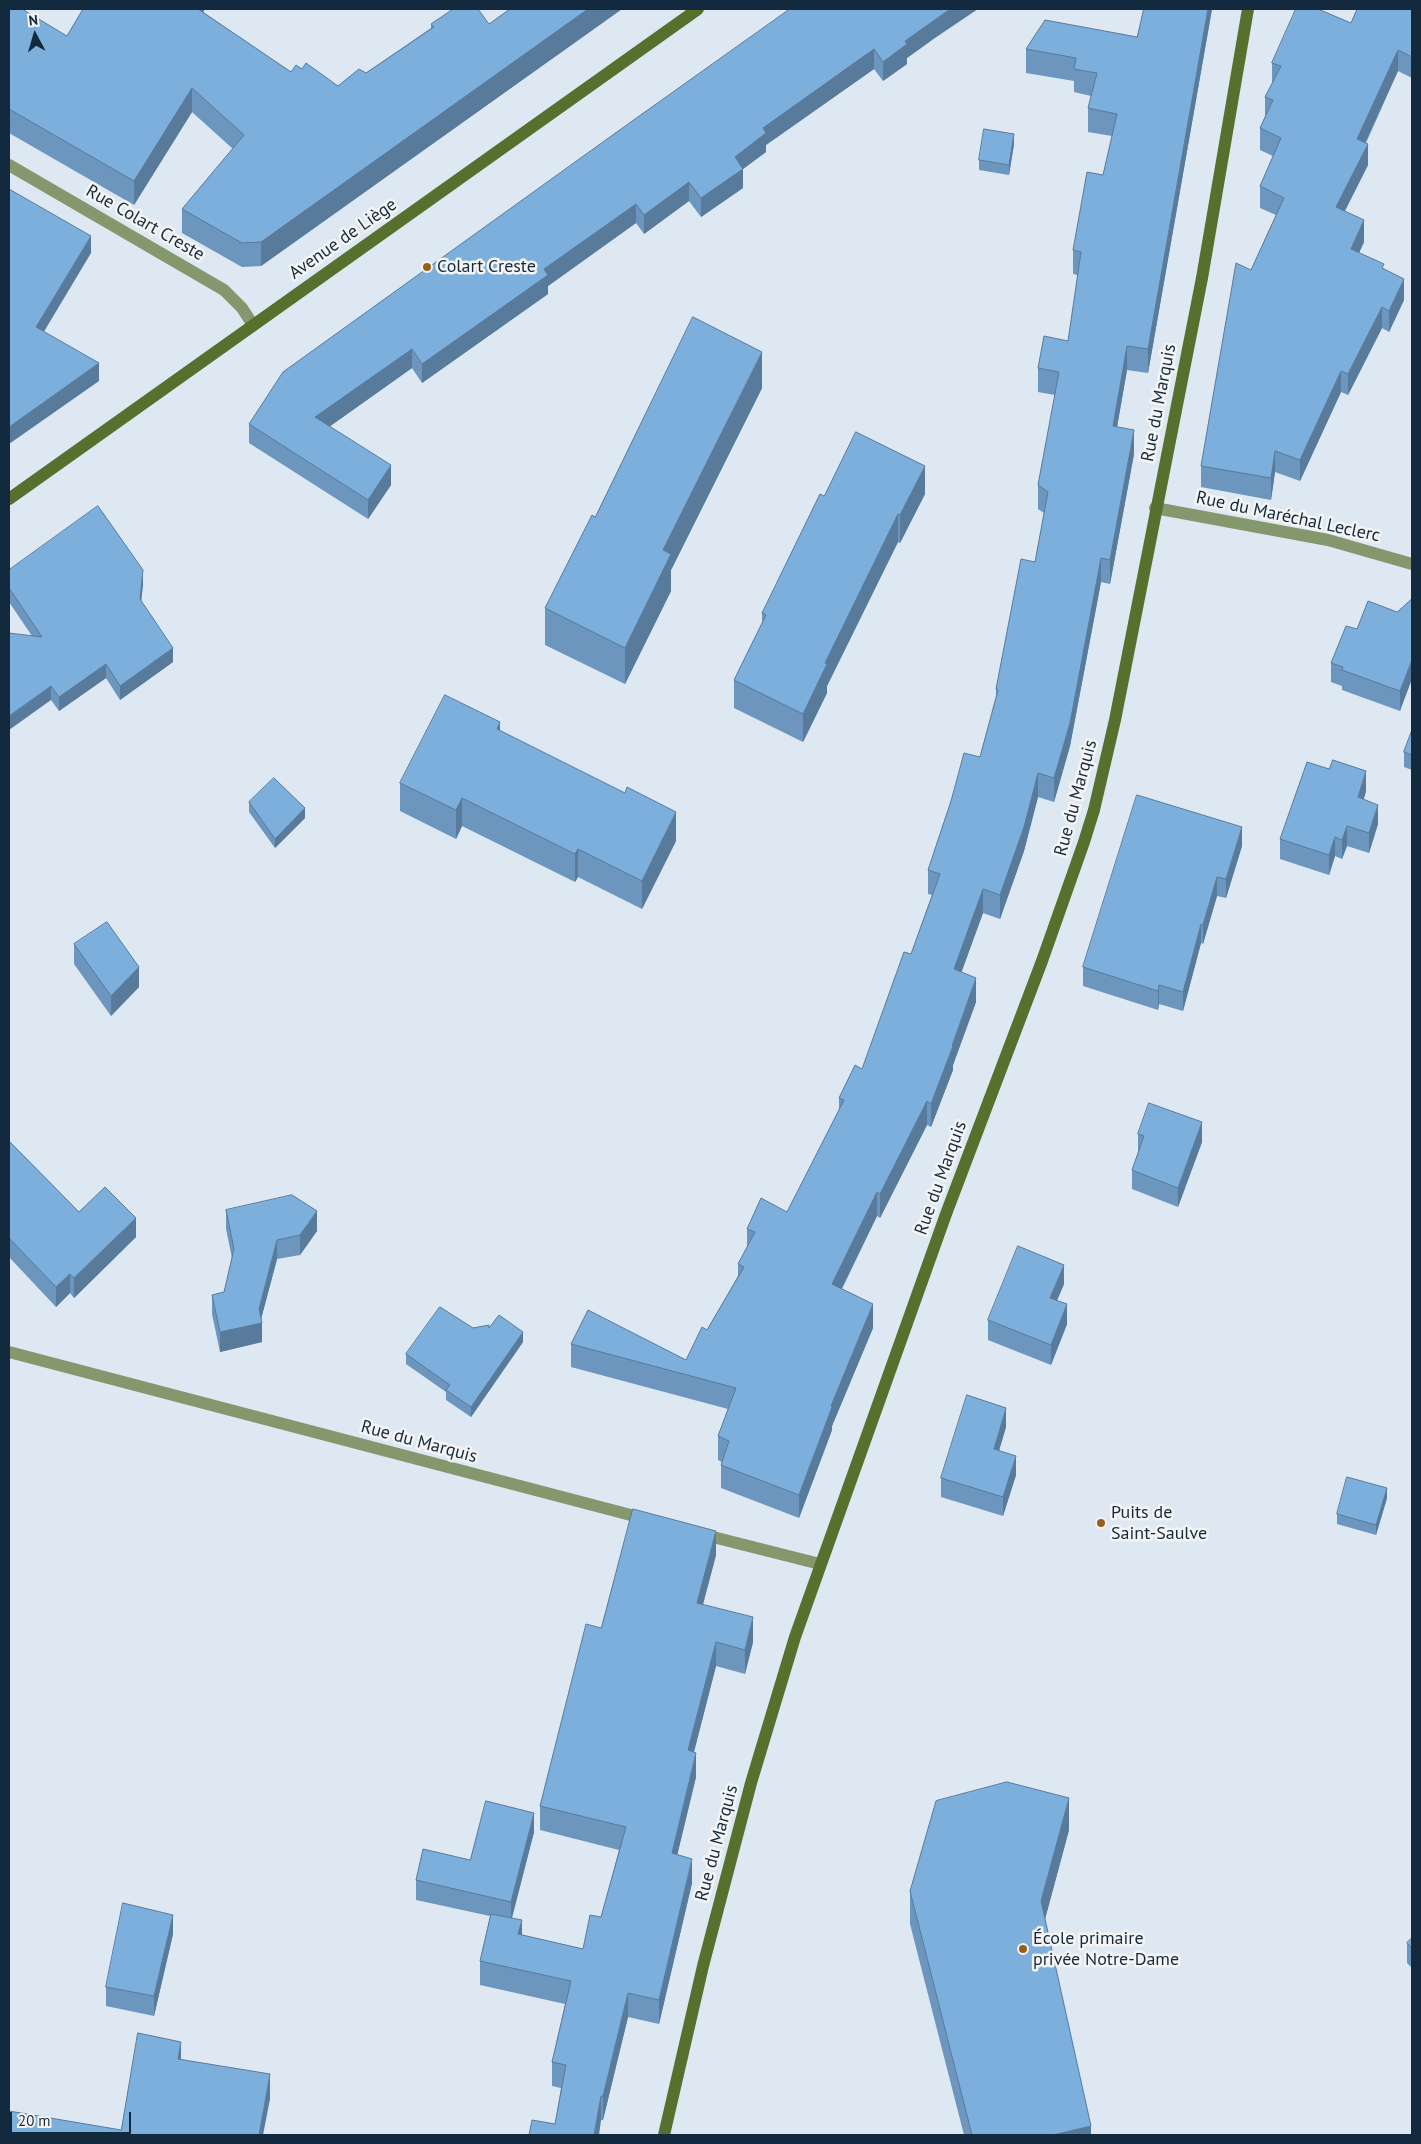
<!DOCTYPE html>
<meta charset="utf-8">
<style>
body{margin:0}
#map{position:relative;width:1421px;height:2144px;overflow:hidden;background:#dde8f3;font-family:"PT Sans",sans-serif}
canvas{display:block}
.frame{position:absolute;inset:0;border:10px solid #132a3e;pointer-events:none}
.north{position:absolute;left:10px;top:10px;width:50px;height:50px;-webkit-text-stroke:4px #f4f4f4;paint-order:stroke;rotate:354deg;font-size:14px;font-weight:700;line-height:20px;text-align:center;color:#132a3e}
.north::after{content:'';display:block;margin:auto;width:18px;height:22px;background:#132a3e;clip-path:polygon(50% 0,100% 100%,50% 72%,0 100%)}
.scale{position:absolute;left:10px;top:2112px;width:121px;height:22px;box-sizing:border-box;border:2px solid #132a3e;border-top:0;padding-left:6px;font-size:15px;line-height:18px;white-space:nowrap;color:#132a3e;-webkit-text-stroke:4px #f4f4f4;paint-order:stroke}
</style>
<div id="map">
<canvas width="1421" height="2144"></canvas>
<div class="frame"></div>
<div class="north">N</div>
<div class="scale">20 m</div>
</div>
<script>
const ctx = document.querySelector('canvas').getContext('2d');
ctx.lineJoin = 'round';
function trace(path, color, width, dash) {
  ctx.strokeStyle = color;
  ctx.lineWidth = width;
  ctx.lineCap = dash ? 'butt' : 'round';
  ctx.setLineDash(dash || []);
  ctx.stroke(path);
}
function paint(path, color) {
  ctx.fillStyle = color;
  ctx.fill(path, 'evenodd');
}
function write(font, color, halo, rows, align = 'center') {
  ctx.font = font + ' "PT Sans",sans-serif';
  ctx.lineWidth = 5;
  ctx.setLineDash([]);
  ctx.textBaseline = 'middle';
  ctx.strokeStyle = halo;
  ctx.fillStyle = color;
  for (const [text, x, y, turn = 0] of rows) {
    ctx.save();
    ctx.translate(x, y);
    ctx.rotate((+turn || 0) * Math.PI / 180);
    ctx.textAlign = isNaN(turn) ? turn : align;
    if (halo) ctx.strokeText(text, 0, 0);
    ctx.fillText(text, 0, 0);
    ctx.restore();
  }
}
trace(new Path2D(`
 M9,165L224,290L242,308L253,325
 M1155,508L1328,540L1412,564
 M9,1352L646,1519
 M701,1534L820,1564`), '#85976c', 12);
trace(new Path2D(`
 M9,499L698,9
 M664,2135L703,1966L751,1783L795,1637L946,1214L1042,961L1084,842L1094,810L1115,720L1202,278L1248,9`), '#57702d', 12);
paint(new Path2D(`
 M9,9L67,36L83,9H205L203,12L291,72L302,69L338,86L366,73L431,28V24H489L510,9H622L261,266L242,267L182,233V209L233,149L192,112L134,205L9,133Z
 M790,9L932,40L907,58V64L883,81L874,69L766,145V152L743,169V188L701,217L689,201L644,234L636,223L548,286V294L422,383L412,368L330,426L391,485L368,519L249,443V424Z
 M1144,9H1212L1148,373L1127,370L1117,427L1134,454L1110,584L1101,582L1070,746L1054,802L1038,797L1024,851L1000,919L983,913L961,972L976,1002L953,1065V1070L931,1127L927,1125L880,1218L877,1216L842,1289L873,1328L832,1426V1430L799,1518L721,1488V1465L722,1462L718,1460V1436L728,1409L571,1367V1344L686,1360L707,1330L738,1276V1264L747,1247V1229L787,1212L839,1111V1098L862,1069L911,954L932,895L928,894V870L980,757L996,698V689L1035,562L1044,513L1038,509V485L1055,395L1038,392V368L1068,341L1078,275L1073,274V250L1103,175L1112,136L1088,132V108L1091,96L1074,92V81L1026,73V49L1137,37Z
 M1412,9V78L1398,71L1366,143L1368,165L1345,211L1364,242L1359,253L1384,269L1404,300L1389,332L1382,328L1348,395L1341,392L1300,481L1275,472L1271,500L1201,487V466L1251,270L1276,215L1260,208V186L1273,156L1260,150V128L1265,117V97L1272,84V63L1351,23Z
 M1014,144L1009,175L979,170V160Z
 M762,388L671,570V591L625,684L545,645V608L595,517Z
 M925,494L900,543L898,542L827,686V693L803,742L734,708V680L762,624V613L824,496Z
 M9,570L143,584L141,601L173,662L120,700L106,678L59,711L51,700L32,636L9,602Z
 M1412,599L1400,711L1342,690V686L1331,682V663L1357,629L1397,612Z
 M500,730L676,841L642,909L578,877L575,882L462,826L456,839L400,811V783Z
 M1412,730V770L1404,767V752Z
 M1366,791L1364,799L1378,824L1369,853L1347,846L1342,859L1335,856L1329,875L1280,859V839Z
 M249,802L305,818L275,848L249,812Z
 M1242,846L1226,898L1217,896L1203,944L1201,943L1183,1011L1159,1004L1158,1010L1083,986V967Z
 M74,944L139,987L111,1016L74,964Z
 M1138,1134L1202,1142L1178,1207L1132,1189V1170L1138,1153Z
 M9,1141L79,1212L136,1237L74,1298L70,1293L56,1307L9,1257Z
 M226,1210L317,1231L300,1255L277,1259L261,1319L262,1342L220,1352L212,1314V1295L224,1292L232,1258L226,1229Z
 M1064,1284L1057,1300L1067,1324L1051,1365L988,1340V1320Z
 M473,1328H489L523,1342L471,1417L446,1400V1392L406,1364V1354Z
 M1006,1427L999,1450L1016,1475L1003,1516L941,1497V1478Z
 M1387,1498L1376,1535L1337,1524V1514Z
 M716,1555L703,1604L753,1642L745,1674L716,1666L694,1752L696,1777L677,1855L692,1883L659,2024L628,2017L603,2120L555,2124L561,2088L552,2086V2062L565,2004L480,1985V1961L490,1916L416,1900V1880L470,1860L534,1832L512,1918L522,1935L583,1949L601,1917L619,1850L540,1830V1806L601,1628Z
 M1069,1830L1045,1919L1091,2135H964L910,1924V1891Z
 M173,1934L154,2016L106,2006V1987Z
 M1412,1938V1968L1407,1963V1943Z`), '#6c96be');
paint(new Path2D(`
 M193,9H205L193,30Z
 M588,9H622L261,266V242Z
 M950,9H978L932,40L907,58V64L883,81V62L905,41Z
 M1208,9H1212L1148,373V349Z
 M874,49V69L766,145V152L743,169V188L701,217V198L735,157L763,128Z
 M1398,50V71L1357,160V139Z
 M192,88V112L134,205V181Z
 M1014,134V144L1009,175V165Z
 M1368,144V165L1336,228V207Z
 M689,182V201L644,234V215Z
 M636,204V223L548,286V294L422,383V364L544,269Z
 M1364,220V242L1351,270V249Z
 M91,236V253L36,345V327Z
 M1404,279V300L1389,332V311Z
 M1382,307V328L1348,395V374Z
 M1127,346V370L1113,450V426Z
 M412,349V368L315,437V417Z
 M762,352V388L671,570V591L625,684V648L663,550Z
 M99,363V381L9,444V427Z
 M1341,371V392L1300,481V460Z
 M1134,430V454L1110,584V560Z
 M1275,451V472L1271,500V478Z
 M391,465V485L368,519V500Z
 M925,466V494L900,543V515Z
 M898,514V542L827,686V693L803,742V714L825,663Z
 M1101,558V582L1070,746L1054,802V778Z
 M143,570V584L140,613V599Z
 M173,648V662L120,700V686Z
 M1412,660V679L1400,711V691Z
 M106,664V678L59,711V697Z
 M51,686V700L9,730V716Z
 M500,722V750L497,729Z
 M1366,771V791L1358,817V797Z
 M1038,773V797L1024,851L1000,919V895Z
 M462,798V826L456,839V810Z
 M1378,805V824L1369,853V833Z
 M305,808V818L275,848V839Z
 M676,812V841L642,909V881Z
 M1347,826V846L1342,859V840Z
 M1242,827V846L1226,898V879Z
 M1335,837V856L1329,875V855Z
 M578,849V877L575,882V854Z
 M1217,877V896L1203,944V925Z
 M983,889V913L954,993V969Z
 M1201,924V943L1183,1011V992Z
 M139,967V987L111,1016V996Z
 M976,978V1002L953,1065V1070L931,1127V1104Z
 M1159,985V1004L1158,1010V991Z
 M927,1101V1125L880,1218V1194Z
 M1202,1122V1142L1178,1207V1188Z
 M877,1192V1216L832,1308V1284Z
 M317,1211V1231L300,1255V1235Z
 M136,1218V1237L74,1298V1278Z
 M277,1240V1259L260,1323H262V1342L220,1352V1332L259,1309Z
 M1064,1265V1284L1050,1317V1298Z
 M70,1274V1293L56,1307V1287Z
 M873,1304V1328L832,1426V1430L799,1518V1495L831,1406Z
 M1067,1304V1324L1051,1365V1345Z
 M523,1332V1342L471,1417V1407Z
 M1006,1408V1427L994,1468V1449Z
 M1016,1456V1475L1003,1516V1497Z
 M1387,1488V1498L1376,1535V1525Z
 M716,1531V1555L697,1627V1603Z
 M753,1617V1642L745,1674V1650Z
 M716,1642V1666L688,1775V1750Z
 M696,1753V1777L672,1877V1853Z
 M1069,1798V1830L1041,1934V1901Z
 M534,1813V1832L511,1921V1902Z
 M692,1859V1883L659,2024V2000Z
 M173,1915V1934L154,2016V1996Z
 M522,1920V1944L518,1934Z
 M628,1993V2017L603,2120V2096Z
 M181,2042V2066L178,2059Z
 M270,2074V2099L263,2135H259Z
 M601,2096V2120L599,2135H594Z
 M1091,2126V2135H1053Z`), '#587a9b');
const building = new Path2D(`
 M9,9H22L67,36L83,9H198L291,72L296,65L302,69L306,63L338,86L359,69L366,73L434,27L431,24L453,9H478L489,24L510,9H588L261,242L242,243L182,209L244,135L192,88L134,181L9,109Z
 M790,9H950L905,41L907,44L883,62L874,49L763,128L766,133L735,157L743,169L701,198L689,182L644,215L636,204L544,269L548,275L422,364L412,349L315,417L391,465L368,500L249,424L283,372L621,129Z
 M1144,9H1208L1148,349L1127,346L1113,426L1134,430L1110,560L1101,558L1070,723L1054,778L1038,773L1024,827L1000,895L983,889L954,969L976,978L952,1046H953L931,1104L927,1101L880,1194L877,1192L832,1284L873,1304L831,1406L832,1407L799,1495L721,1465L729,1441L718,1436L736,1388L571,1344L588,1310L686,1360L702,1327L707,1330L744,1267L738,1264L755,1232L747,1229L761,1198L787,1212L844,1100L839,1098L855,1065L862,1069L904,952L911,954L940,874L928,870L951,801L964,753L980,757L998,690L996,689L1021,559L1035,562L1048,492L1038,485L1059,372L1038,368L1044,336L1068,341L1081,252L1073,250L1087,172L1103,175L1117,114L1088,108L1097,73L1074,69L1076,58L1026,49L1045,20L1137,37Z
 M1296,9H1318L1351,23L1357,9H1412V57L1398,50L1357,139L1368,144L1336,207L1364,220L1351,249L1384,264L1382,268L1404,279L1389,311L1382,307L1348,374L1341,371L1300,460L1275,451L1271,478L1201,466L1236,263L1251,270L1284,198L1260,186L1281,138L1260,128L1273,100L1265,97L1281,66L1272,63Z
 M984,129L1014,134L1009,165L979,160Z
 M9,189L91,236L36,327L99,363L9,427Z
 M693,317L762,352L663,550L671,554L625,648L545,608L592,515L595,517Z
 M856,432L925,466L900,515L898,514L825,663L827,664L803,714L734,680L766,615L762,613L820,494L824,496Z
 M98,506L143,570L140,599L173,648L120,686L106,664L59,697L51,686L9,716V633L42,637L9,588V570Z
 M1412,599V660L1400,691L1342,670L1343,667L1331,663L1346,626L1357,629L1368,601L1397,612Z
 M445,695L500,722L497,729L625,793L627,787L676,812L642,881L578,849L575,854L462,798L456,810L400,783Z
 M1412,730V755L1404,752Z
 M1333,760L1366,771L1358,797L1378,805L1369,833L1347,826L1342,840L1335,837L1329,855L1280,839L1307,762L1329,769Z
 M274,778L305,808L275,839L249,802Z
 M1137,795L1242,827L1226,879L1217,877L1203,925L1201,924L1183,992L1159,985L1158,991L1083,967Z
 M107,922L139,967L111,996L74,944Z
 M1149,1103L1202,1122L1178,1188L1132,1170L1144,1136L1138,1134Z
 M9,1141L79,1212L105,1187L136,1218L74,1278L70,1274L56,1287L9,1238Z
 M292,1195L317,1211L300,1235L277,1240L259,1309L262,1323L220,1332L212,1295L224,1292L234,1249L226,1210Z
 M1018,1246L1064,1265L1050,1298L1067,1304L1051,1345L988,1320Z
 M440,1307L473,1328L489,1325V1328L499,1315L523,1332L471,1407L446,1390L450,1385L406,1354Z
 M967,1395L1006,1408L994,1449L1016,1456L1003,1497L941,1478Z
 M1347,1477L1387,1488L1376,1525L1337,1514Z
 M633,1509L716,1531L697,1603L753,1617L745,1650L716,1642L688,1750L696,1753L672,1853L692,1859L659,2000L628,1993L603,2096H601L594,2135H529L532,2120L555,2124L566,2065L552,2062L571,1981L480,1961L491,1914L522,1920L518,1934L583,1949L590,1915L601,1917L626,1827L540,1806L586,1624L601,1628Z
 M1007,1782L1069,1798L1041,1901L1091,2126L1053,2135H972L910,1891L936,1801Z
 M486,1801L534,1813L511,1902L416,1880L423,1849L470,1860Z
 M123,1903L173,1915L154,1996L106,1987Z
 M1412,1938V1948L1407,1943Z
 M138,2033L181,2042L178,2059L270,2074L259,2135H9V2111L121,2130Z`);
paint(building, '#7dafdd');
trace(building, '#587a9b', 1);
for (const [x, y, r, color] of [
 [427,267,5,"#97601a"],
 [1101,1523,5,"#97601a"],
 [1023,1949,5,"#97601a"]
]) {
  const dot = new Path2D();
  dot.arc(x, y, r, 0, 2 * Math.PI);
  ctx.fillStyle = color;
  ctx.fill(dot);
  trace(dot, '#f4f4f4', 2);
}
write('18px', '#132a3e', '#f4f4f4', [
 ["Rue Colart Creste",145,223,30],
 ["Avenue de Liège",343,239,-35],
 ["Rue du Marquis",1159,403,-79],
 ["Rue du Maréchal Leclerc",1288,517,12],
 ["Rue du Marquis",1076,798,-75],
 ["Rue du Marquis",941,1178,-70],
 ["Rue du Marquis",419,1442,15],
 ["Rue du Marquis",717,1843,-75]
]);
write('18px', '#132a3e', '#f4f4f4', [
 ["Colart Creste",437,267],
 ["Puits de",1111,1513],
 ["Saint-Saulve",1111,1534],
 ["École primaire",1033,1939],
 ["privée Notre-Dame",1033,1960]
], 'left');
</script>
